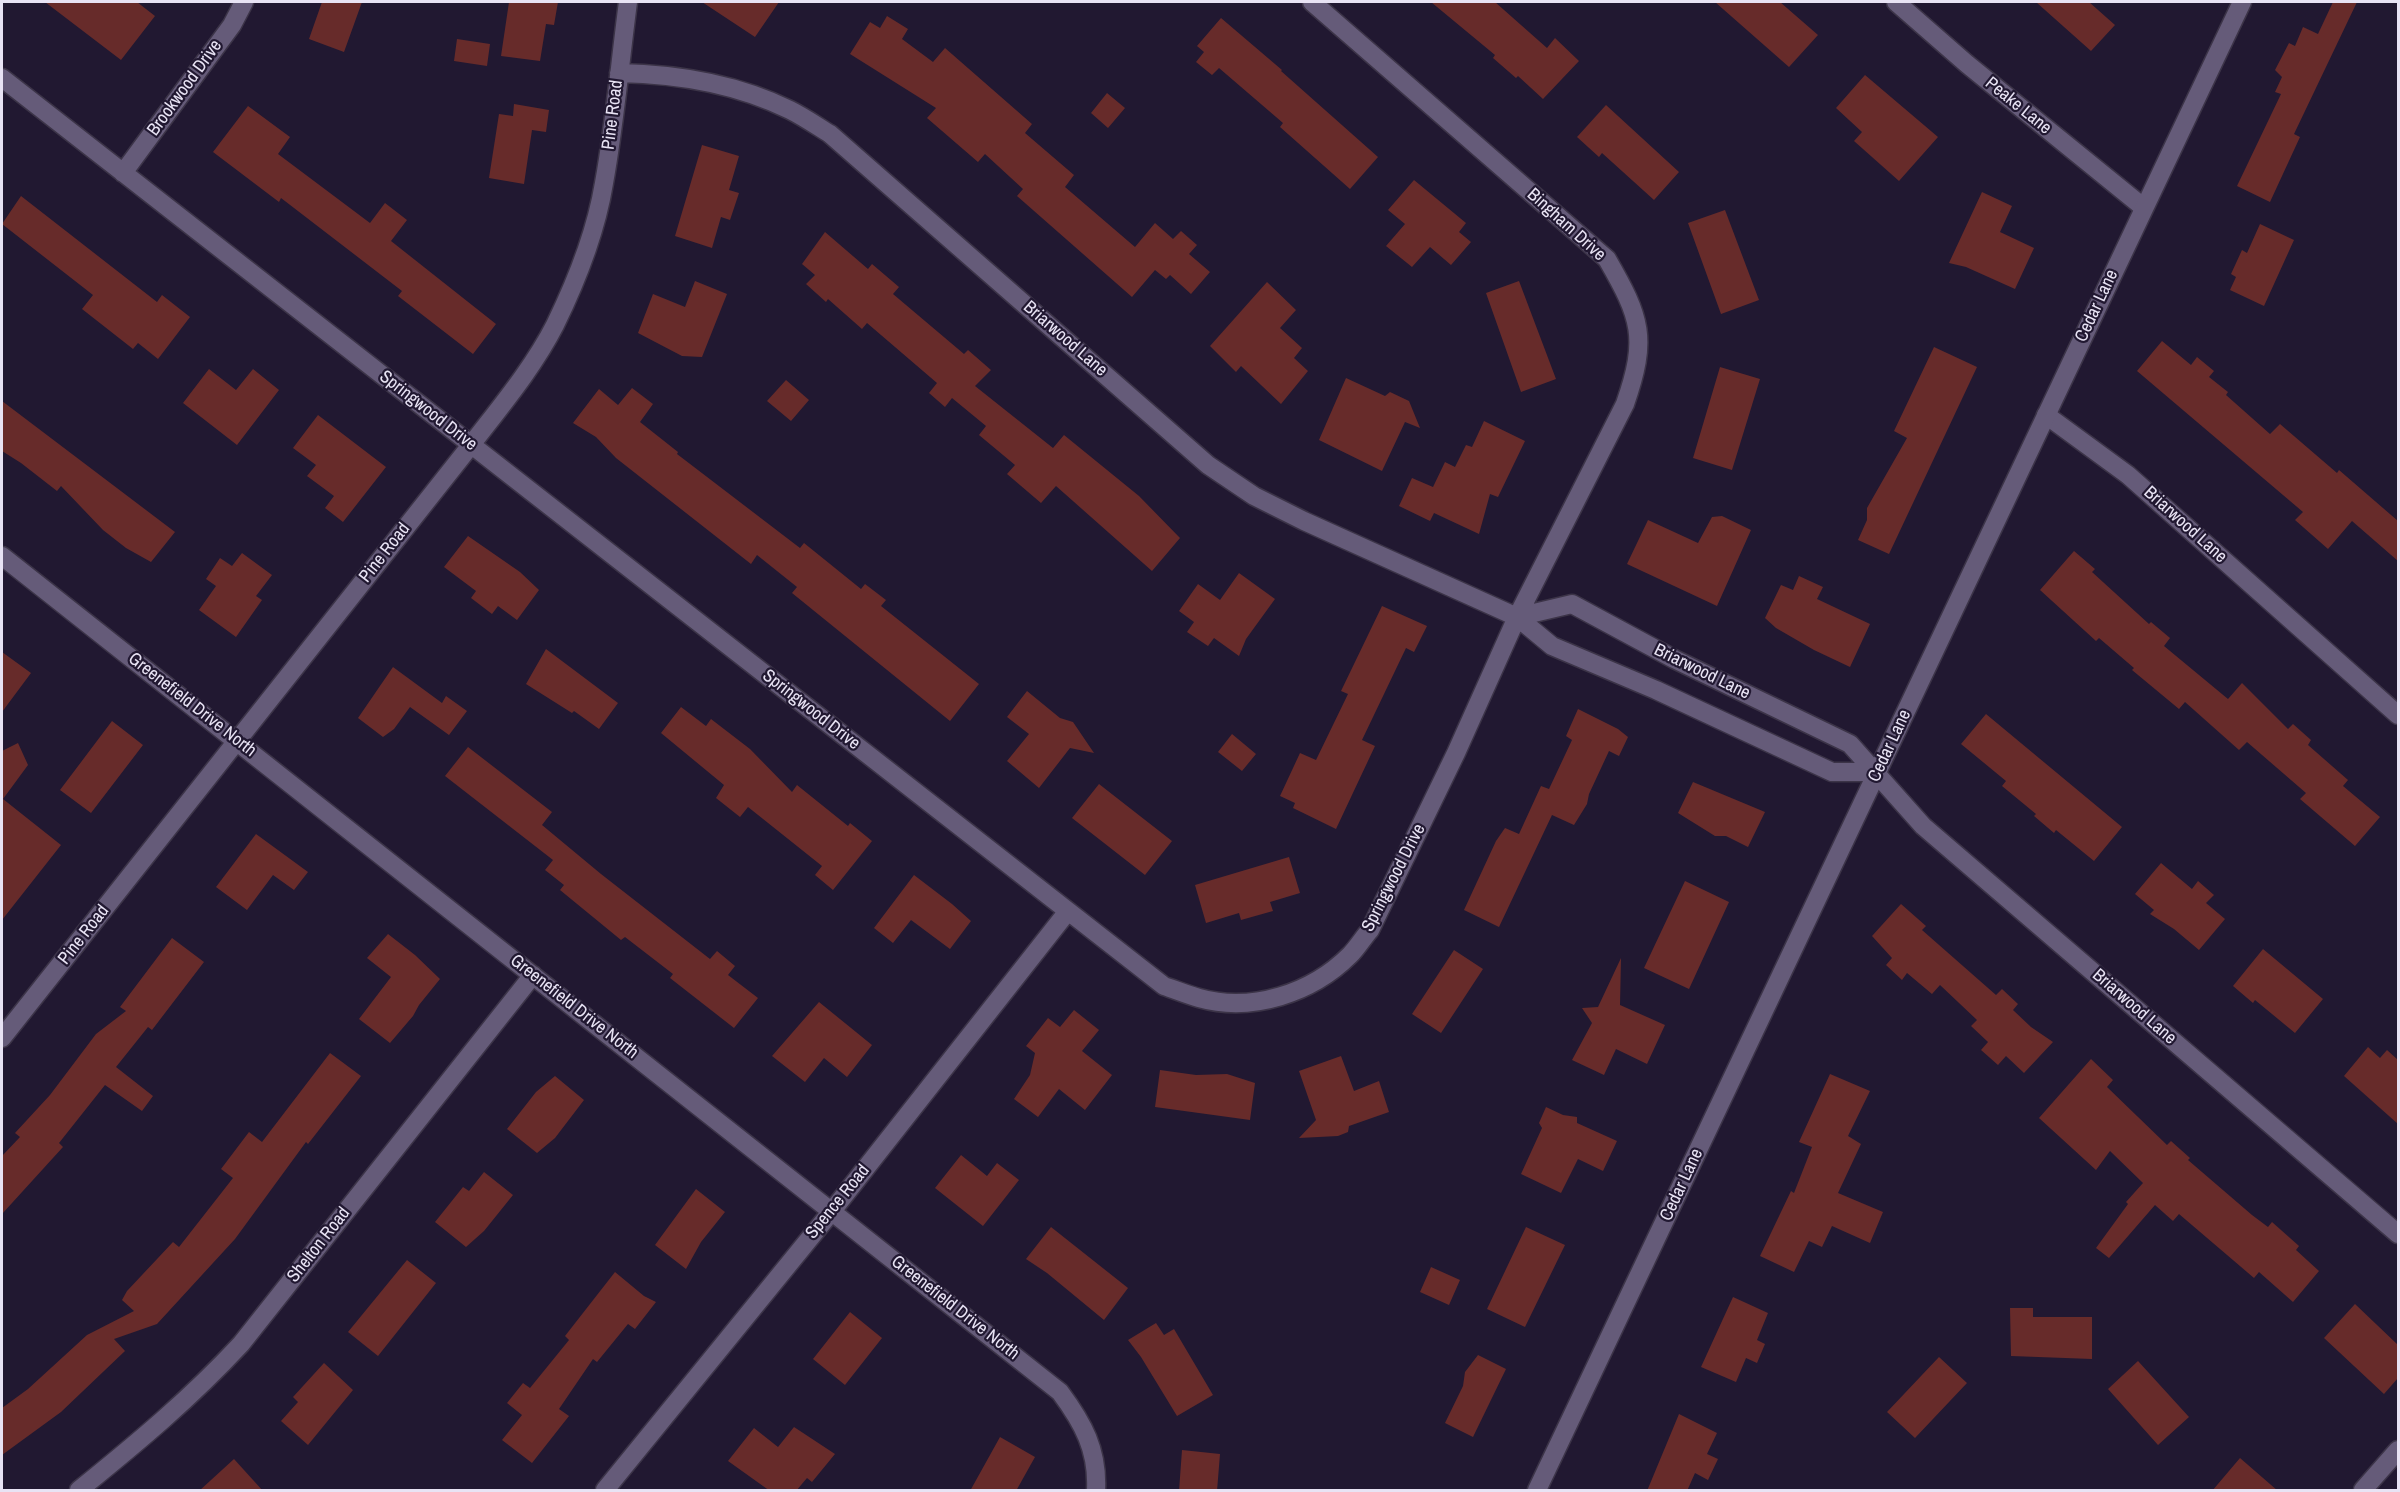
<!DOCTYPE html>
<style>
body{margin:0}
#map{position:relative;width:2400px;height:1492px;overflow:hidden;background:#211831;font-family:"Archivo Narrow",sans-serif}
canvas{display:block}
.frame{position:absolute;inset:0;border:3px solid #e8e3f4;pointer-events:none}
</style>
<div id="map">
<canvas width="2400" height="1492"></canvas>
<div class="frame"></div>
</div>
<script>
const ctx = document.querySelector('canvas').getContext('2d');
ctx.lineJoin = 'round';
function paint(path, color) {
  ctx.fillStyle = color;
  ctx.fill(path, 'evenodd');
}
function trace(path, color, width, dash) {
  ctx.strokeStyle = color;
  ctx.lineWidth = width;
  ctx.lineCap = dash ? 'butt' : 'round';
  ctx.setLineDash(dash || []);
  ctx.stroke(path);
}
function write(font, color, halo, rows, align = 'center') {
  ctx.font = font + ' "Archivo Narrow",sans-serif';
  ctx.lineWidth = 4.5;
  ctx.setLineDash([]);
  ctx.textBaseline = 'middle';
  ctx.strokeStyle = halo;
  ctx.fillStyle = color;
  for (const [text, x, y, turn = 0] of rows) {
    ctx.save();
    ctx.translate(x, y);
    ctx.rotate((+turn || 0) * Math.PI / 180);
    ctx.textAlign = isNaN(turn) ? turn : align;
    if (halo) ctx.strokeText(text, 0, 0);
    ctx.fillText(text, 0, 0);
    ctx.restore();
  }
}
paint(new Path2D(`
 M45,2H137L155,16L121,60Z
 M322,2H362L344,52L309,39Z
 M509,2H558L554,25L546,24L540,61L501,56Z
 M702,2H779L755,37Z
 M1431,2H1495L1547,48L1555,38L1579,61L1543,99L1518,76L1516,78L1493,58L1495,55Z
 M1715,2H1780L1818,35L1789,67Z
 M2036,2H2089L2115,25L2091,51Z
 M2333,2H2357L2294,134L2300,137L2270,202L2237,186L2281,94L2275,92L2282,77L2275,70L2289,43L2295,46L2303,27L2318,34Z
 M887,16L908,29L902,39L933,62L945,48L1032,124L1025,133L1074,175L1065,187L1135,247L1155,223L1173,239L1181,231L1197,245L1189,254L1210,272L1191,294L1170,275L1166,279L1155,270L1132,297L1017,196L1023,189L985,154L978,162L927,118L936,108L850,54L870,22L880,28Z
 M1221,18L1282,70L1281,71L1378,157L1350,189L1280,127L1283,123L1219,68L1212,75L1196,62L1204,52L1197,46Z
 M457,39L490,44L487,66L454,61Z
 M1865,75L1938,137L1899,181L1854,141L1862,132L1836,108Z
 M1107,93L1125,108L1108,128L1091,113Z
 M514,104L549,110L546,132L532,130L524,184L489,178L499,114L513,116Z
 M1606,105L1679,172L1654,200L1602,153L1599,157L1577,137Z
 M248,106L290,137L278,154L370,223L385,203L407,220L391,241L496,324L473,354L398,296L402,291L281,198L279,202L213,152Z
 M702,145L739,156L729,190L739,193L730,220L721,217L712,248L675,236Z
 M1414,180L1466,223L1459,232L1471,242L1451,265L1430,247L1412,267L1386,246L1405,224L1388,210Z
 M1982,192L2012,206L2000,232L2034,248L2015,289L1966,267L1949,263Z
 M21,196L157,302L162,295L190,317L158,359L138,343L133,349L82,309L93,295L2,224Z
 M1725,210L1759,300L1721,314L1688,223Z
 M2260,224L2294,240L2264,306L2230,290L2236,277L2231,274L2242,250L2247,253Z
 M825,232L868,269L872,264L899,287L893,294L964,354L968,350L991,370L975,386L1053,448L1064,435L1139,496L1180,538L1152,571L1056,486L1041,503L1007,474L1015,465L979,435L986,426L952,398L945,407L929,393L937,383L867,323L862,329L828,299L826,302L806,284L815,275L802,264Z
 M695,281L727,294L702,357L682,356L638,333L653,294L685,307Z
 M1519,281L1556,379L1521,392L1486,293Z
 M1267,282L1296,310L1280,328L1302,348L1294,358L1308,371L1281,404L1241,366L1236,372L1210,346Z
 M2162,341L2191,365L2197,357L2214,371L2209,377L2228,392L2226,395L2270,434L2280,424L2337,473L2339,470L2398,521V561L2352,521L2328,549L2295,520L2303,512L2137,371Z
 M1934,347L1977,367L1889,554L1858,540L1867,520V508L1907,438L1894,431Z
 M1720,367L1760,379L1732,470L1693,458Z
 M209,369L236,390L253,369L279,390L237,445L183,403Z
 M1346,378L1385,396L1390,392L1409,401L1420,428L1405,422L1382,471L1319,440Z
 M786,380L809,400L791,421L767,401Z
 M632,388L653,404L640,422L678,452L677,454L800,548L804,543L861,589L865,584L886,600L881,606L979,684L950,721L792,593L797,587L757,555L751,564L616,458L596,437L573,423L599,389L618,405Z
 M2,401L175,532L151,562L126,548L103,530L61,486L57,491L21,463L2,451Z
 M318,415L386,467L343,522L325,508L334,496L307,476L316,465L293,448Z
 M1484,421L1525,441L1498,497L1490,494L1479,534L1434,513L1430,521L1399,506L1412,478L1433,487L1445,462L1455,467L1466,445L1472,447Z
 M1722,516L1751,530L1717,606L1627,564L1648,520L1698,543L1712,517Z
 M468,536L520,572L539,590L517,620L498,606L492,614L471,598L476,591L444,567Z
 M2074,551L2095,569L2092,572L2149,624L2151,622L2170,638L2164,646L2228,699L2242,683L2288,729L2293,724L2311,740L2308,745L2348,780L2343,786L2380,817L2355,846L2300,799L2306,793L2247,742L2239,750L2185,702L2179,709L2132,670L2134,668L2099,638L2096,641L2040,590Z
 M242,553L272,575L256,596L262,600L236,637L199,610L216,586L206,579L220,558L232,566Z
 M1239,573L1275,599L1246,639L1239,656L1214,638L1208,646L1187,632L1194,622L1179,611L1198,584L1220,600Z
 M1799,576L1823,587L1817,599L1870,624L1850,667L1814,650L1776,628L1765,618L1781,585L1793,590Z
 M1382,606L1427,626L1414,652L1406,648L1362,740L1375,746L1336,829L1293,808L1295,803L1280,796L1300,753L1316,760L1348,694L1341,691Z
 M546,649L618,703L599,729L574,711L572,713L526,684Z
 M2,652L31,673L2,712Z
 M393,667L442,703L446,696L467,711L449,735L410,707L394,729L383,737L358,718Z
 M1027,691L1060,718L1073,722L1094,753L1070,748L1039,788L1007,761L1029,734L1007,717Z
 M681,707L706,726L711,719L750,749L792,792L797,785L848,826L850,823L872,841L833,890L815,875L822,866L748,807L740,817L716,798L724,785L661,733Z
 M1578,709L1618,729L1628,737L1619,756L1609,751L1589,794L1587,804L1574,825L1552,815L1499,927L1464,910L1496,841L1505,828L1519,834L1541,786L1549,789L1572,740L1566,736Z
 M1986,714L2122,827L2094,861L2056,830L2054,833L2034,816L2036,814L2002,786L2006,781L1961,744Z
 M112,721L143,745L91,813L60,790Z
 M1232,734L1256,754L1242,771L1218,752Z
 M18,743L28,765L3,799L61,845L2,920V751Z
 M468,747L552,812L542,825L601,874L710,959L717,951L735,966L728,975L758,998L734,1028L670,978L673,974L625,937L621,940L560,890L564,885L545,870L553,860L445,776Z
 M1693,782L1765,812L1748,847L1726,836H1715L1678,813Z
 M1099,784L1172,841L1145,875L1072,818Z
 M256,834L308,872L294,890L273,875L247,910L216,887Z
 M1289,857L1300,893L1270,902L1273,911L1241,920L1239,913L1206,923L1195,885Z
 M2161,863L2192,889L2198,881L2214,895L2206,903L2225,919L2199,950L2174,929L2150,914L2154,910L2135,894Z
 M914,875L952,904L971,921L950,949L911,920L893,943L874,928Z
 M1685,881L1729,902L1689,989L1644,968Z
 M1901,904L1926,926L1922,930L1996,995L2002,989L2018,1004L2013,1010L2031,1027L2053,1042L2024,1073L2006,1056L1998,1065L1981,1050L1988,1042L1971,1026L1977,1020L1940,985L1932,994L1907,973L1902,980L1886,965L1892,958L1872,936Z
 M388,934L415,955L440,979L419,1005L413,1016L390,1043L359,1019L391,977L367,958Z
 M172,938L204,962L152,1030L148,1027L116,1067L153,1096L142,1111L105,1085L59,1143L63,1147L2,1214V1156L20,1137L15,1133L50,1095L96,1034L126,1011L120,1007Z
 M2263,949L2323,999L2295,1033L2255,1000L2253,1003L2233,986Z
 M1454,950L1483,969L1441,1033L1412,1014Z
 M1621,958L1620,1005L1665,1025L1647,1064L1616,1049L1604,1075L1572,1060L1592,1023L1582,1008L1598,1007Z
 M819,1002L872,1045L847,1077L824,1058L805,1082L772,1056Z
 M1074,1010L1099,1030L1082,1051L1112,1075L1085,1110L1059,1089L1038,1117L1014,1099L1030,1075L1035,1053L1026,1046L1048,1018L1060,1027Z
 M2368,1047L2380,1058L2387,1050L2398,1060V1124L2344,1076Z
 M330,1053L361,1076L308,1144L306,1142L235,1239L157,1324L114,1339L125,1351L61,1412L2,1455V1408L28,1389L87,1335L134,1311L122,1300L127,1291L173,1242L179,1247L233,1178L221,1169L249,1132L262,1142Z
 M1341,1056L1354,1091L1379,1081L1389,1112L1349,1126L1348,1132L1338,1136L1299,1138L1316,1120L1299,1071Z
 M2091,1059L2113,1080L2107,1087L2167,1145L2171,1141L2190,1158L2188,1160L2252,1215L2268,1227L2272,1222L2299,1246L2296,1250L2319,1271L2293,1302L2259,1272L2254,1278L2179,1214L2173,1221L2155,1205L2109,1258L2096,1248L2128,1204L2126,1202L2143,1183L2110,1151L2096,1170L2039,1118Z
 M1160,1070L1196,1075L1227,1074L1255,1083L1250,1120L1155,1107Z
 M1830,1074L1870,1091L1848,1136L1861,1144L1838,1193L1883,1212L1870,1243L1832,1226L1822,1247L1809,1241L1794,1272L1760,1256L1791,1191L1794,1193L1812,1147L1799,1142Z
 M555,1076L584,1100L555,1138L537,1153L507,1129L536,1092Z
 M1546,1107L1563,1115L1577,1117V1123L1617,1141L1603,1171L1578,1159L1561,1193L1521,1174L1542,1128L1539,1123Z
 M961,1155L987,1176L997,1163L1019,1180L983,1226L935,1188Z
 M484,1172L513,1195L484,1231L466,1247L435,1222L463,1187L469,1191Z
 M696,1189L725,1212L701,1242L686,1269L655,1245Z
 M1051,1227L1128,1288L1104,1320L1047,1273L1026,1259Z
 M1526,1227L1565,1245L1525,1327L1487,1309Z
 M407,1260L436,1283L378,1356L348,1332Z
 M1431,1267L1460,1280L1449,1305L1420,1292Z
 M615,1272L644,1296L656,1302L635,1329L628,1324L597,1362L593,1359L559,1409L569,1416L532,1463L502,1440L522,1415L507,1403L523,1383L530,1388L569,1340L565,1336Z
 M1733,1297L1768,1313L1757,1340L1765,1344L1757,1363L1746,1358L1736,1382L1701,1367Z
 M2355,1304L2398,1345V1378L2384,1394L2324,1338Z
 M2010,1308H2033V1317H2092V1359L2011,1356Z
 M850,1312L882,1338L845,1385L813,1359Z
 M1156,1323L1164,1335L1174,1329L1213,1395L1177,1416L1141,1357L1128,1340Z
 M1478,1355L1506,1369L1473,1437L1445,1423L1463,1386L1465,1372Z
 M1939,1357L1967,1383L1915,1438L1887,1412Z
 M2138,1361L2189,1417L2158,1445L2108,1389Z
 M324,1363L353,1390L308,1445L281,1421L298,1402L293,1397Z
 M1679,1414L1717,1433L1707,1454L1718,1459L1708,1480L1695,1473L1687,1491H1647Z
 M794,1427L835,1454L812,1482L807,1478L796,1491H770L728,1461L754,1428L778,1447Z
 M1000,1437L1035,1457L1016,1491H970Z
 M1182,1450L1220,1454L1217,1491H1179Z
 M2240,1458L2278,1491H2212Z
 M234,1459L263,1491H199Z`), '#672b2a');
const street = new Path2D(`
 M1896,2L1967,64L2143,207
 M619,73C677,74 737,84 790,110C804,117 817,126 830,134L1208,465L1254,496L1304,521L1517,617L1552,646L1656,690L1832,772H1877
 M2,78L1164,986C1176,990 1188,995 1199,998C1252,1013 1312,993 1350,955C1357,948 1363,938 1370,930L1456,753L1517,617L1625,404C1648,338 1641,318 1607,259L1312,2
 M123,173L232,25L244,2
 M2046,415L2128,475L2398,715
 M2,556L1060,1392C1083,1423 1098,1450 1096,1490
 M1517,617L1572,604L1674,659L1850,744L1923,826L2398,1234
 M2,1038L471,445C501,406 533,368 555,325C577,280 596,232 604,183C615,123 620,62 628,2
 M79,1490C137,1443 190,1399 241,1344L533,975
 M605,1490L832,1211L1068,911
 M2363,1490L2398,1450`);
const secondary = new Path2D(`
 M1537,1490L2242,2`);
trace(street, '#3c3448', 21);
trace(secondary, '#3c3448', 21);
trace(street, '#655b79', 18);
trace(secondary, '#655b79', 18);
write('18px', '#e8e3f4', '#211831', [
 ["Brookwood Drive",185,88,-54],
 ["Peake Lane",2018,106,39],
 ["Pine Road",613,115,-83],
 ["Bingham Drive",1566,225,42],
 ["Cedar Lane",2097,306,-65],
 ["Briarwood Lane",1065,339,41],
 ["Springwood Drive",428,411,38],
 ["Briarwood Lane",2185,525,42],
 ["Pine Road",385,553,-52],
 ["Briarwood Lane",1702,672,26],
 ["Greenefield Drive North",192,705,38],
 ["Springwood Drive",811,710,38],
 ["Cedar Lane",1890,746,-65],
 ["Springwood Drive",1394,878,-63],
 ["Pine Road",84,935,-52],
 ["Greenefield Drive North",574,1007,38],
 ["Briarwood Lane",2134,1007,41],
 ["Cedar Lane",1682,1185,-65],
 ["Spence Road",838,1202,-51],
 ["Shelton Road",319,1245,-52],
 ["Greenefield Drive North",955,1308,38]
]);
</script>
